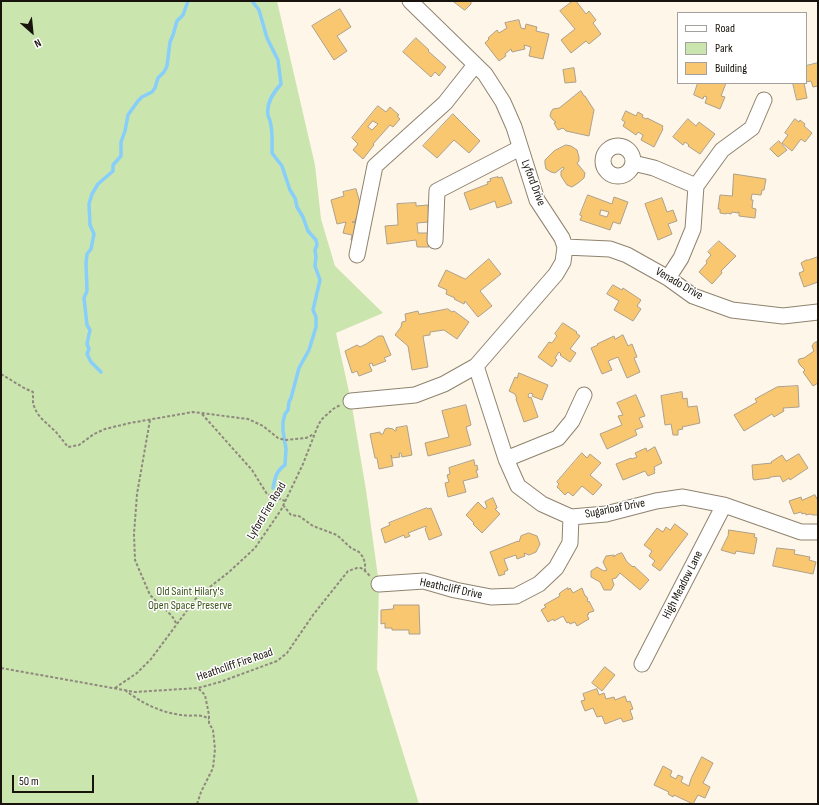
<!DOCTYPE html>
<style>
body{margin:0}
#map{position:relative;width:819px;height:805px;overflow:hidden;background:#fef6e8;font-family:"Sofia Sans Condensed",sans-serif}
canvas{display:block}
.frame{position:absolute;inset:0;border:2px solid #18130c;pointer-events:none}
.legend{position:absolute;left:677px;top:12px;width:130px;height:72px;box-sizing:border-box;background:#fff;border:1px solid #a3a19e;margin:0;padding:5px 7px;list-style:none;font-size:12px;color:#18130c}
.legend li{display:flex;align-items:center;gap:8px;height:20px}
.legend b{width:20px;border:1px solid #a3a19e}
.north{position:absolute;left:12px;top:12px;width:40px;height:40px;-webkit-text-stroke:3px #fff;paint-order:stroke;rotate:153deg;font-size:11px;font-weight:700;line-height:16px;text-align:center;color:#18130c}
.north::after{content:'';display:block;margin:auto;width:14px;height:18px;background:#18130c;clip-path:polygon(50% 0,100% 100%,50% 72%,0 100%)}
.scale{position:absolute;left:12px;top:775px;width:82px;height:18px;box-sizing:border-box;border:2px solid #18130c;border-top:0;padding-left:5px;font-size:12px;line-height:14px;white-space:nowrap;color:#18130c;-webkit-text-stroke:3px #fff;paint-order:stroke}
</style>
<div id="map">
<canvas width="819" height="805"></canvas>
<div class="frame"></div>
<ul class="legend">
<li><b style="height:5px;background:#fff"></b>Road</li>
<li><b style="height:11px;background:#cbe5ae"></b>Park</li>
<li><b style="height:11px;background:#fac771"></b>Building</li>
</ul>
<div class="north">N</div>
<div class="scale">50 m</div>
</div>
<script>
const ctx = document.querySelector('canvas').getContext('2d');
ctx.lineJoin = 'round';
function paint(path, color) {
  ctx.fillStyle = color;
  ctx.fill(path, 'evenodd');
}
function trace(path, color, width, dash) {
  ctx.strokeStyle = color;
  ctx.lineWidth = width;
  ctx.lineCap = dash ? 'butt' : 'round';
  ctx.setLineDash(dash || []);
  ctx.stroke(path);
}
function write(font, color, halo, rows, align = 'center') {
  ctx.font = font + ' "Sofia Sans Condensed",sans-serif';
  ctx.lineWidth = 3;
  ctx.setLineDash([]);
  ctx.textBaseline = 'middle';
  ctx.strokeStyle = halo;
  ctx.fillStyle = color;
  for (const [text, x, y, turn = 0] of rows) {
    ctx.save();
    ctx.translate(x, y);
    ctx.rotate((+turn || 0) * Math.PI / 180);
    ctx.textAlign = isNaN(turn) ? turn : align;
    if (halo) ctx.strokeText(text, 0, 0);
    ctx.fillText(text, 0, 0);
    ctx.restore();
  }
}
paint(new Path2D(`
 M1,1H277L315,165L321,219L335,266L383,313L336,333L351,401L366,490L379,584L377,669L419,804H1Z`), '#cbe5ae');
trace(new Path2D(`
 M252,1L259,10L267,38L278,60L281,84C273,93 266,103 268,115C268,117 270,119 270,121C273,131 272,143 272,153L282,166L290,190L295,198L297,207L303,217L308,231L316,240L317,245L315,250L316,257L315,266L320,280L313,310L316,317V327L309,350L299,368L291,398L289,402L288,410L285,414L283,422V431L286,449L285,465C276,471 275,478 273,488
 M101,372L91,362L87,354L89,349L87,344L90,330L87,325L84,298L87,291L86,263L87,254L91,249L94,234L90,225L89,204L92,194L98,184L113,171V165L121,156V142L125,131L128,115L138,101L142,97L152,92L155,88L158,78L164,72L167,66L170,42L173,35L177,21L183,15L188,1`), '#87cefb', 3.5);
const building = new Path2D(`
 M453,1H471V4L465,10Z
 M573,1H576L586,14L589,11L596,20L593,23L601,34L589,44L586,41L571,53L561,40L575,29L560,11Z
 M340,9L351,27L337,36L347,51L334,60L312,26Z
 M519,20L521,28L525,29L526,24L537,27L536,31L549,34L543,59L529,56L531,47L524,45L525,49L512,52L511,49L505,54L506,56L499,61L485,43L489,39L488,38L497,30L499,33L507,28L505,23Z
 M416,38L429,50L428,51L446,67L439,76L435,72L431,77L403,52Z
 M818,63V86L813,87L811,81L806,82V66Z
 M574,68L576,82L565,83L563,70Z
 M698,83H726L721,96L725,97L720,109L705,103L707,97L704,96L703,99L694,95Z
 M793,83H804L807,98L797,100Z
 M581,91L584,96H585L594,110L589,136L566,131L563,128L558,130L554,123L556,122L553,120L550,116L551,112L553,109L559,108Z
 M378,106L386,112L390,107L399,115L397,116L400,119L393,127L390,125L373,144L374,145L363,159L353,150L358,144L352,138ZM373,121L378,124L372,130L368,127Z
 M626,111L636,116L638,112L643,115L642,117L646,119L647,118L663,126L662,128L663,129L654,147L641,140L643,135L638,132L636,135L623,126L625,122L622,120Z
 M453,114L480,141L469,153L454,140L437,158L423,146Z
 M688,119L696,126L699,122L715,134L700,154L688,146L689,145L685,142L683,145L673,137Z
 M795,119L799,122L800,120L805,124L804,126L812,133L805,142L801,139L792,151L782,143L788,135L785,133Z
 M779,141L787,150L778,157L770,149Z
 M566,145L571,146L577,150L579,157V161L577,163L585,173L584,178L578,183L572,187L567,185L561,176V171L564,169L563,167L555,173L551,172L546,169L545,164V160L554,151Z
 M734,174L766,179L764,190H762L761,195L752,194L751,200H753L752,208L756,209L755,218L739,216V212H738V213L732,212L731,214L727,213L726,214L720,213V209H718L720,195L732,196Z
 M498,177V178L502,177L512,203L497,208L495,201L470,210L464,193L488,184L487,182L491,181L490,179Z
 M356,189L364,217L355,219L356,221L352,222L360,224L355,241L351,240L352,235L343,233L346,222L337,224L331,200L344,196L343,192Z
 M588,195L612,204L614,197L628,202L620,224L613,222L610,230L580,220L582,216L580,215ZM601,210L609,212L607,217L600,215Z
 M662,198L667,212L673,210L677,221L668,224L672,234L658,240L645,204Z
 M416,203V206L428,205L429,222L417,223L418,233H428L429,247H417L416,240L387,244L385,226L398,225L397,204Z
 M719,241L736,256L721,271L722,273L712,284L699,272L707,263L706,261L711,255L708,252Z
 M818,257V282L804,287L799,273L804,271L801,263L806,260H808Z
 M489,259L501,274L480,291L492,306L478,317L465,301L464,304L454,299L455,298L446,294L447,290L438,286L446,270L465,279Z
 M613,285L622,290L623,288L641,300L637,306L641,309L633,321L614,310L619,301L607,294Z
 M448,309L452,312L454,311L469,322L457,339L444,330L430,332V335L423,336L428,367L412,370L408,346L395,335L401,327L402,322L406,321L405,314L418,311L419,314Z
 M563,323L577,332L576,333L580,336L570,349L576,353L570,362L560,355L561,354L559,352L555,358L557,360L552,367L538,357L549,342L552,343L557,336L555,334Z
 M623,335L628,346L632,344L637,357L634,358L640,372L627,378L618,357L608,361L612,370L602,374L591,348L598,345L597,344L614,336L615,339Z
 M379,336H383L391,355L384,358L386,361L373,366L372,363L369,364L372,371L359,376L357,371L352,373L345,351L357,345L360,347L366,344Z
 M817,342L818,383L813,386L803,372L805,370L800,365L798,361L799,359L804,358L814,351L812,346L814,343Z
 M519,373L548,385L542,400L532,396L533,394L530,393L528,395L529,398L531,397L538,417L524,422L516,399H517L515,394L509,391L515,377L517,378Z
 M798,386L799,407L783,408L784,411L774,417L772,414L744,431L734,415L757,402L755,399L777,387Z
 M682,392L683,399L687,398L688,407L697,406L700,423L682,427L683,429L678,430V435H673L671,424L665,425L661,396Z
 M636,395L645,416L639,418L643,427L635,430L637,435L607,449L600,434L622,425L618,416L623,415L617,403Z
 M466,405L471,425L466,427L471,445L428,456L425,443L449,437L442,411Z
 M407,426L412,455L402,457L401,453H399L400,457L392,458L391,455L393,466L379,469L377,458H375L370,434L380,432V434H383L385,429L388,428L393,429L395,431H396V428Z
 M655,447L662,463L654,467L655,470L654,471L655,473L648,476L645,471L623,480L616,464L631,458L632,459L637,457L635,453L646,448L647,451Z
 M582,453L587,458L590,454L601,463L590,475L602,485L593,495L582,486L573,496L568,492L565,495L557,487L559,484L557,482Z
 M799,454L808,468L790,480L789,478L783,482L780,476L770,477V478L754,480L753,479L752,465L772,463L771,462L782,455L786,461Z
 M474,460L475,466L477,465L478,470H476L478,477L463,481L466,492L448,497L445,483L449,482L447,475L450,474L449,468Z
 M815,495L817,499H818V515H813L810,514L806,515L805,513L802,514L801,512L794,514L789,501L801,497L802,500Z
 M493,498L496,505L497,508L495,509L500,514L482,533L473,524L474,523L466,515L478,502L485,509L487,507L485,502Z
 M427,508L428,509L431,508L442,535L429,540L425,529L426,528V526L408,533L410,536L405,538L404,535L385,543L381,529L390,525L389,523Z
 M675,524L688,534L660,571L652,565L655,561L649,556L652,551L644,545L657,528L663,532L666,527L670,530Z
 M729,530L755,534L754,537L757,538L754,554L736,551L735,554L721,550L728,536Z
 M529,533L537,536L540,544L536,552L529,555L524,553L525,556L517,559L516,555L504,559L508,570L504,572L505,574L499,576L490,552L518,541L519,542L521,536Z
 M777,548L795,550L794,554L810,557L809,560L816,562L813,574L773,566Z
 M622,553L627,562L633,567L634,566L649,580L640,590L620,573L616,578L612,579L614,585L611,590H604L600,582L591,577V571L597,567L604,571L607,570L603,562L606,556L614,555V557L616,555Z
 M568,588V590L570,588L573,593L582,588L585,596H586L588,599L587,600L588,602L589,601L594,611L588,613L589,614L587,615L589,619L577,626L575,622L570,624L569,622L567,623L563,616L554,621L553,619L548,622L541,610L546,607L544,605L560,596L559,594L561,592Z
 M394,605H419L420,634H409V630H392V628H385V623L381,624V610L393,609Z
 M605,667L615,675L602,691L592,683Z
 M597,689L599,695L604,693L606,699L614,697L615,700L625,696L627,702L630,701L633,709L630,710L633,719L623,722L621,718L605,724L602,716L597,717L593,708L585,711L581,701L585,700L583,694Z
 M702,757L713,763L703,783L710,787L705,798L698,795L693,804L674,795L673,797L668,794L669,792L654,785L663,766L672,771L670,776L676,779L678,775L683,777L681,782L689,786L691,779Z`);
paint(building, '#fac771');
trace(building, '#ada08b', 1);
const minor = new Path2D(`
 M603 161a15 15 0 1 1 30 0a15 15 0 1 1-30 0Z
 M633,163L654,168L696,186
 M435,241L437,191L520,148
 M565,247L610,249L627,255L668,278L693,296L732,310L783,316L818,312
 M357,255L375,166L445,103L475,65
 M668,278L681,258L693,229L696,186L722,150L752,128L764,100
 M476,366L506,459L518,486L542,504L571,517L606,514L656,501L683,497L724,505L801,532H818
 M351,401L415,395L444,384L476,366L556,274L563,262L565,247L562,238L537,200L514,127L503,102L485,74L410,1
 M506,459L558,438L572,421L584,395
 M379,584L424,581L455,590L491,597L516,596L539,584L556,568L570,543L571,517
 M642,664L724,505`);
trace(minor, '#8f836f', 17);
trace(new Path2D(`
 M1,374L24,388L33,392V404L37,413L42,419L56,432L68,447L79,445L94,434L105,429L130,423L193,412L248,419L263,426L278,438L285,440L306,438L314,434
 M202,414L252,470L267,494L285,501
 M150,420L137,494L134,534L135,560L150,595L172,616L176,623
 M283,505L291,515L299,516L313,526L337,535L351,548L359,552L363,557L365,563V571
 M1,668L135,692L198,688L220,682L277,661L287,653L313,615L348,571L357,568H361L365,571L370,576
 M115,688L137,673L151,659L197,597L229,572L255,548L281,510L303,464L317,428L321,420L333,409L340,405
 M125,690C141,703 162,713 182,715C191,717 201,713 209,719
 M197,804L201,792L213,768L215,749L213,730L209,723V715L205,695L198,688`), '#8f887e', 2, [3, 2]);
trace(minor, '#fff', 15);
write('12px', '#18130c', '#fff', [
 ["Lyford Drive",533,183,69],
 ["Venado Drive",679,284,30],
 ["Sugarloaf Drive",615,509,-11],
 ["Lyford Fire Road",267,511,-59],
 ["High Meadow Lane",683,585,-63],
 ["Heathcliff Drive",451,589,12],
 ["Heathcliff Fire Road",235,665,-19]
]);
write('12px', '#3c5419', '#fff', [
 ["Old Saint Hilary's",190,592],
 ["Open Space Preserve",190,606]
]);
</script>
